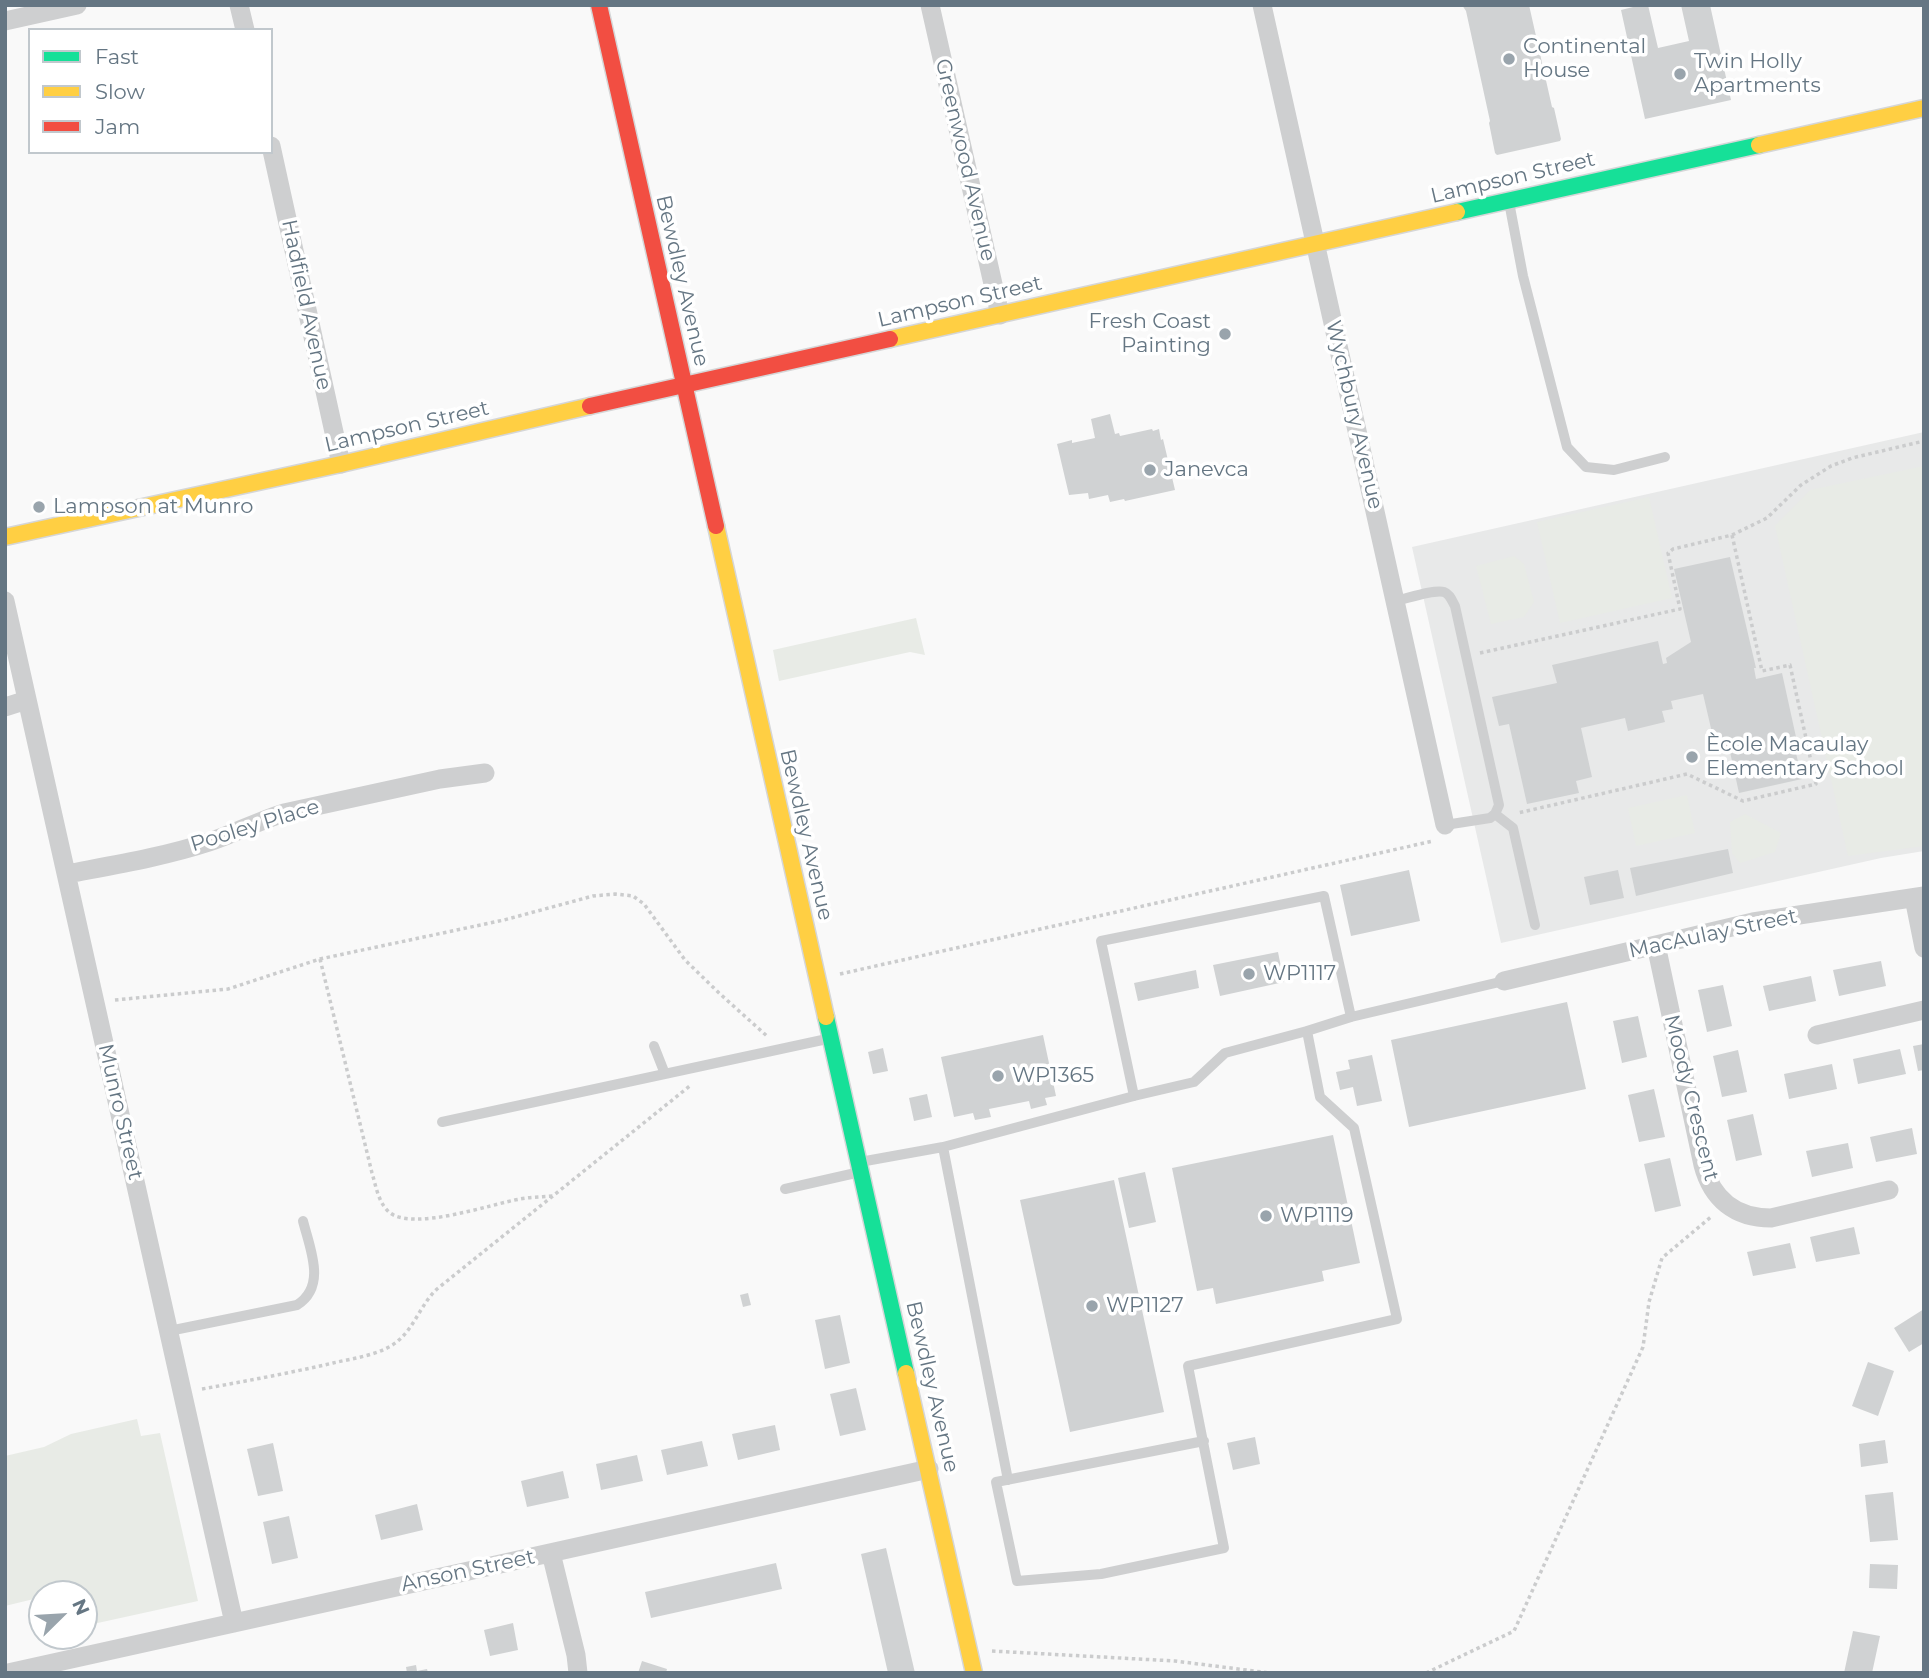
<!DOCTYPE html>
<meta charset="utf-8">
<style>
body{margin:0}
#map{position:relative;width:1929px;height:1678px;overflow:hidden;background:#f9f9f9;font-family:Montserrat,sans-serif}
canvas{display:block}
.frame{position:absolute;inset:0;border:7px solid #657683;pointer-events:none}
.legend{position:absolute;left:28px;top:28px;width:245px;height:126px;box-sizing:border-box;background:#fff;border:2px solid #c1c8cd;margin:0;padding:9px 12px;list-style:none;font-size:21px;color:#657683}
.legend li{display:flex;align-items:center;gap:14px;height:35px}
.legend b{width:35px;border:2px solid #c1c8cd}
.north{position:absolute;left:28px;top:1580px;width:70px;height:70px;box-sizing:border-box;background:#fff;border:2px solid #c1c8cd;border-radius:50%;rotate:66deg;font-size:19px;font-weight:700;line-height:28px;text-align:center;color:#657683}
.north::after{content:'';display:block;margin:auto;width:24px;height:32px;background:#99a4ac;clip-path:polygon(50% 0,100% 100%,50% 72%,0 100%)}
</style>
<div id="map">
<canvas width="1929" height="1678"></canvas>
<div class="frame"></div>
<ul class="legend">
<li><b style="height:9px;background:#16e098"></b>Fast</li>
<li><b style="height:9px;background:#ffcf43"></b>Slow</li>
<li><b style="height:9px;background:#f24e42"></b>Jam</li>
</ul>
<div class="north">N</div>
</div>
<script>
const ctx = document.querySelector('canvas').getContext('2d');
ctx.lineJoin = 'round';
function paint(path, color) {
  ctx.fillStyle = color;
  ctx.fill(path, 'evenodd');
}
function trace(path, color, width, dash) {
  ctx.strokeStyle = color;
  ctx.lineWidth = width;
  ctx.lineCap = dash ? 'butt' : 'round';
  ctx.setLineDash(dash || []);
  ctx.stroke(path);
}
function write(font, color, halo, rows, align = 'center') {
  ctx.font = font + ' Montserrat,sans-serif';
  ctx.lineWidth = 7;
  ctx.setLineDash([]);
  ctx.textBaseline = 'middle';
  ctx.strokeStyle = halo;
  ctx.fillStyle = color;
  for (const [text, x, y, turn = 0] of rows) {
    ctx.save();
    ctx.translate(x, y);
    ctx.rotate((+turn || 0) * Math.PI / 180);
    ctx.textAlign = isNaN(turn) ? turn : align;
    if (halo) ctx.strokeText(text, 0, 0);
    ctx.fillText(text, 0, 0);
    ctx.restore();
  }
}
paint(new Path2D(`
 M1924,432V851L1881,858L1501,943L1412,547Z`), '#e8e9e9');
paint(new Path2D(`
 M1924,466V846L1848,856L1775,526L1810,490Z
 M1649,497L1672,598L1560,623L1537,522Z
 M1514,556L1524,564L1534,602L1524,617L1491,624L1476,566Z
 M916,618L925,655L910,652L779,681L773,650Z
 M1687,795L1695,833L1636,846L1628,808Z
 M1745,814L1781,833L1775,852L1740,863L1732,853L1730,822Z
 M137,1419L141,1436L160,1433L198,1601L84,1626V1594L62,1593L42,1594V1597L5,1606V1456L44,1447L71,1434Z`), '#e8ebe6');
paint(new Path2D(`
 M1462,5H1529L1552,107L1554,108L1561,139L1560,141L1497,155L1495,153L1489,123L1490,121L1466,11Z
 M1641,5H1648L1658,48L1689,41L1681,5H1710L1731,100L1645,119L1621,10Z
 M1110,414L1115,434L1119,433L1120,436L1152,429L1153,431L1159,429L1161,440L1163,439L1175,490L1125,501L1124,499L1110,502L1108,495L1089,499L1088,493L1069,495L1057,444L1072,440V443L1095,438L1091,419Z
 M1730,557L1756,668H1754L1756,679L1782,673L1796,737L1769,743L1771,750L1786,747L1796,753L1802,779L1739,793L1730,752L1717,754L1703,694L1671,701L1673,709L1662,711L1665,722L1628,731L1625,718L1581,728L1592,777L1576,781L1579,793L1527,804L1509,724L1499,726L1492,697L1557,683L1552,665L1658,641L1663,664L1667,663L1666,658L1691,642L1674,569Z
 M1728,849L1733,873L1636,896L1630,868Z
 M1409,870L1420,921L1351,936L1340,885Z
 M1618,870L1624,898L1590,905L1584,877Z
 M1278,952L1284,982L1220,996L1213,965Z
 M1881,961L1886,986L1839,996L1833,970Z
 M1196,970L1199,988L1138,1001L1134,983Z
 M1811,976L1816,1001L1769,1011L1763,986Z
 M1723,985L1732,1026L1707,1032L1698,990Z
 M1567,1002L1586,1089L1409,1127L1391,1040Z
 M1638,1016L1647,1057L1622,1063L1613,1021Z
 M1043,1035L1056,1096L1045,1098L1047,1105L1031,1109L1029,1101L989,1109L991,1117L975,1120L973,1113L954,1117L941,1057Z
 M1924,1044V1070L1918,1071L1913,1046Z
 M883,1048L888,1071L873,1074L868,1052Z
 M1900,1049L1906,1074L1858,1084L1853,1059Z
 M1738,1050L1747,1092L1722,1097L1713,1056Z
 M1372,1055L1382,1101L1357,1106L1353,1087L1340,1090L1336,1072L1350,1069L1348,1060Z
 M1832,1064L1837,1089L1789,1099L1784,1074Z
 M1654,1089L1665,1137L1639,1142L1628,1095Z
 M927,1094L932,1117L914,1121L909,1098Z
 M1753,1114L1762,1155L1736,1161L1727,1120Z
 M1912,1128L1917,1154L1876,1162L1870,1137Z
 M1333,1135L1360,1263L1322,1271L1324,1281L1216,1304L1213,1288L1197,1291L1172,1168Z
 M1848,1143L1853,1168L1812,1177L1806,1151Z
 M1670,1158L1681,1206L1655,1212L1644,1164Z
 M1145,1172L1156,1222L1129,1228L1118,1178Z
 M1114,1180L1164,1412L1070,1432L1020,1200Z
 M1854,1227L1860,1254L1816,1262L1810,1237Z
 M1790,1243L1796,1268L1753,1276L1747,1252Z
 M748,1293L751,1305L743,1307L740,1295Z
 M1924,1309V1343L1909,1352L1894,1328Z
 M840,1315L850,1363L825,1369L815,1320Z
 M1868,1362L1894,1371L1878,1416L1852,1406Z
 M856,1388L866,1430L840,1436L830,1394Z
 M775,1425L780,1450L738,1460L732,1434Z
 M1255,1437L1260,1464L1233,1470L1227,1443Z
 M1885,1440L1888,1463L1861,1467L1859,1444Z
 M702,1441L708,1466L667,1475L661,1450Z
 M273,1443L283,1491L258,1496L247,1449Z
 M637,1455L643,1481L601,1490L596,1464Z
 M563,1471L569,1498L527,1507L521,1481Z
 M1893,1492L1898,1540L1870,1542L1865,1495Z
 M417,1504L423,1530L381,1540L375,1515Z
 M289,1516L298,1558L272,1564L263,1522Z
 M886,1548L915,1673H888L861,1554Z
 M776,1563L782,1589L651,1618L645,1592Z
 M1870,1564L1898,1565L1897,1589L1869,1588Z
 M513,1623L518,1650L490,1656L484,1630Z
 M1853,1631L1880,1636L1872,1673H1844Z
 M642,1661L667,1669L666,1673H638Z
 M416,1665L417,1671L427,1669L428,1673H407L406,1667Z`), '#d0d2d3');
const fast = new Path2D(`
 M1457,212L1759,145
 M826,1017L906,1373`);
const slow = new Path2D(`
 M1759,145L1924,108
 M890,339L1457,212
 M716,526L826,1017
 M5,537L341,464L590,406
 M906,1373L974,1673`);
const jam = new Path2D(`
 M599,5L716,526
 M590,406L890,339`);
trace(fast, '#d5d6d7', 19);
trace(slow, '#d5d6d7', 19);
trace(jam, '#d5d6d7', 19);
trace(new Path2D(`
 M1732,535L1767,518L1801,485L1831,466L1852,458L1924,441
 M1480,653L1680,609L1668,553L1673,549L1732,535L1762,671L1790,665L1816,784L1743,801L1687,774L1518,813
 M320,959L372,1173C376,1186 378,1202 389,1212C412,1232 491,1204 520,1199C531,1197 542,1197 553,1196
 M840,974L1433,841
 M115,1000L228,989L320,959L504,920L593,896L615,894L633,896L644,904L685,960L719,993L768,1037
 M202,1389C246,1381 290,1373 333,1363C354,1358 382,1355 399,1340C415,1326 421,1304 437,1289L691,1085
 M992,1651L1175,1661L1270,1673
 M1426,1673L1514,1631L1643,1347L1649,1302L1662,1258L1711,1217`), '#cbcccd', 3.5, [3.5, 3.5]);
trace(new Path2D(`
 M1509,202L1523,276L1567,447L1586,467L1614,470L1665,457
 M1395,601C1406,599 1434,589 1444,592C1450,594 1452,601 1455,606L1499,805L1495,814L1490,818L1445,825
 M1495,814L1513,828L1535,925
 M654,1046L665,1074
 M1134,1096L1101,941L1324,896L1351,1017
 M442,1122L827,1039
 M943,1147L1008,1480
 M860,1162L943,1147L1134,1096L1194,1082L1225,1053L1307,1031L1351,1017L1504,981
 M785,1189L860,1172
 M169,1331L297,1305C327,1286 310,1249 303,1221
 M1204,1441L996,1482L1017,1581L1101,1574L1224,1548L1188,1366L1397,1319L1354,1128L1320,1097L1307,1031`), '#cecfd0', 10);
trace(new Path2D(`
 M239,5L245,30
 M930,5L1000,315
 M1262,5L1445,825
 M5,21L77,5
 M271,146L341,464
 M5,601L234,1623
 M5,707L27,700
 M67,874C114,865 163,857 209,842C234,834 258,821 284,813L440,779L485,773
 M1914,898L1924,948
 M1656,945L1703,1165C1712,1199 1735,1218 1771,1218L1889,1190
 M1504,981L1753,922L1924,896
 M1817,1035L1924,1010
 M551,1553L576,1655L578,1673
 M8,1673L929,1469`), '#cecfd0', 19);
trace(fast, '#16e098', 16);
trace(slow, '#ffcf43', 16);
trace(jam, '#f24e42', 16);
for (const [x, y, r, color] of [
 [1509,59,7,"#99a4ac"],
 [1680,74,7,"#99a4ac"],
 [1225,334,7,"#99a4ac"],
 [1150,470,7,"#99a4ac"],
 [39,507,7,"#99a4ac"],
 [1692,757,7,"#99a4ac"],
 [1249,974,7,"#99a4ac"],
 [998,1076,7,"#99a4ac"],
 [1266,1216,7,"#99a4ac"],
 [1092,1306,7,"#99a4ac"]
]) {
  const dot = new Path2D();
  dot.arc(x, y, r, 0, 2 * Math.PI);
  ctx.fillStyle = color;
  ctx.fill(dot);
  trace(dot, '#fff', 2.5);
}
write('21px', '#657683', '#fff', [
 ["Continental",1523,47],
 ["House",1523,71],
 ["Twin Holly",1694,62],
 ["Apartments",1694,86],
 ["Fresh Coast",1211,322,"right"],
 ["Painting",1211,346,"right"],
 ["Janevca",1164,470],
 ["Lampson at Munro",53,507],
 ["Ècole Macaulay",1706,745],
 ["Elementary School",1706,769],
 ["WP1117",1263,974],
 ["WP1365",1012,1076],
 ["WP1119",1280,1216],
 ["WP1127",1106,1306]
], 'left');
write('21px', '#657683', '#fff', [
 ["Greenwood Avenue",965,160,77],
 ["Lampson Street",1513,178,-13],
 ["Bewdley Avenue",682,281,77],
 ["Lampson Street",960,302,-13],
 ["Hadfield Avenue",306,305,78],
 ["Wychbury Avenue",1354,415,77],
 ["Lampson Street",407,427,-13],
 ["Pooley Place",255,826,-17],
 ["Bewdley Avenue",806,835,77],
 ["MacAulay Street",1713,934,-12],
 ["Moody Crescent",1691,1098,76],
 ["Munro Street",120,1112,77],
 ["Bewdley Avenue",932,1387,77],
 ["Anson Street",468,1571,-12]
]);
</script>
